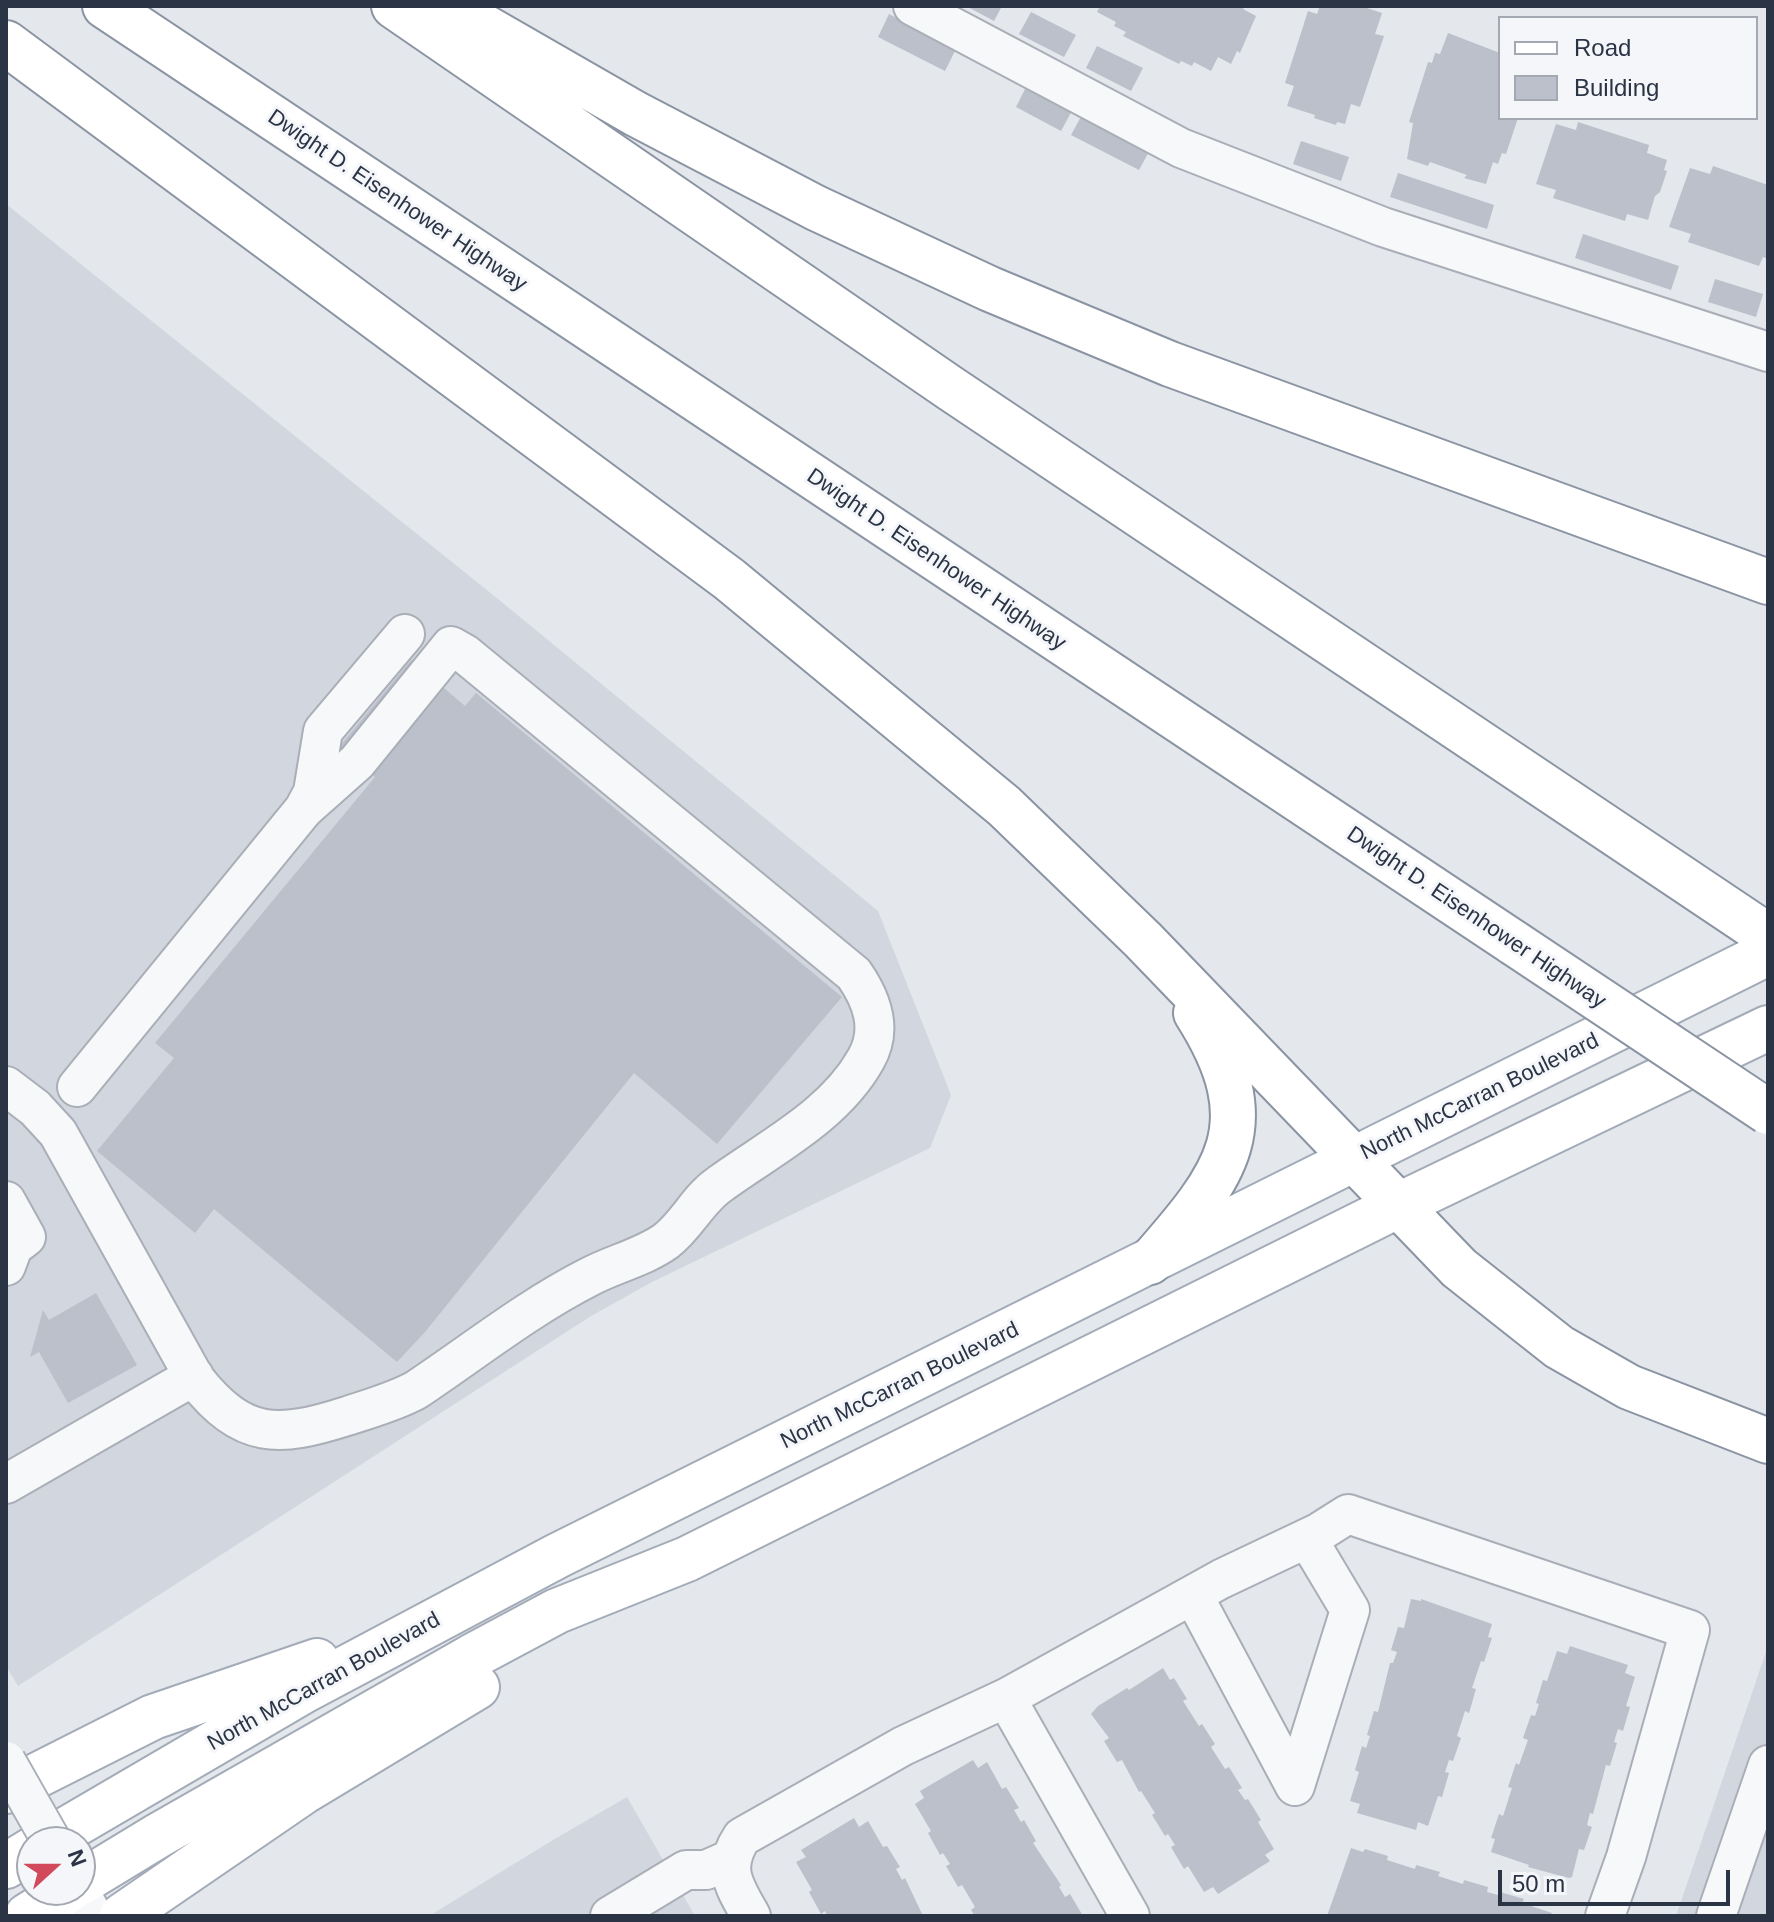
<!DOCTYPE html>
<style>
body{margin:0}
#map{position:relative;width:1774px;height:1922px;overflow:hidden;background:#e4e7ec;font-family:Arial,sans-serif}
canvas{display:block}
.frame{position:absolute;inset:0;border:8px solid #2b3445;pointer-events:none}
.legend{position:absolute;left:1498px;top:16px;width:260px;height:104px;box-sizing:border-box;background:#f4f6f9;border:2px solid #a4a8b1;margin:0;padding:10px 14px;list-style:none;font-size:24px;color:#2b3445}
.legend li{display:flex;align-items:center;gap:16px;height:40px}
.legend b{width:40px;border:2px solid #a4a8b1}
.north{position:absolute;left:16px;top:1826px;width:80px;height:80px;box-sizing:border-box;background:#f4f6f9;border:2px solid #a4a8b1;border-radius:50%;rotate:69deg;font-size:22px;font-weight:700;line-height:32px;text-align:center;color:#2b3445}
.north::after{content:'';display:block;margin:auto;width:28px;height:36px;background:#d1495b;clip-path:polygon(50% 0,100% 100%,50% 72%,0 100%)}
.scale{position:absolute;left:1498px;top:1870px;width:232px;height:36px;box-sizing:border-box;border:4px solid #2b3445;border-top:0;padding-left:10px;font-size:24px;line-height:28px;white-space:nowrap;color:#2b3445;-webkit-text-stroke:6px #f4f6f9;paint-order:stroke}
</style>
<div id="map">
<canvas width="1774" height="1922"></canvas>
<div class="frame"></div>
<ul class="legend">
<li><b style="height:10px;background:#fff"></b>Road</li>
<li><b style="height:22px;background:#bbc0ca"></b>Building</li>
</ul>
<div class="north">N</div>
<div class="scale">50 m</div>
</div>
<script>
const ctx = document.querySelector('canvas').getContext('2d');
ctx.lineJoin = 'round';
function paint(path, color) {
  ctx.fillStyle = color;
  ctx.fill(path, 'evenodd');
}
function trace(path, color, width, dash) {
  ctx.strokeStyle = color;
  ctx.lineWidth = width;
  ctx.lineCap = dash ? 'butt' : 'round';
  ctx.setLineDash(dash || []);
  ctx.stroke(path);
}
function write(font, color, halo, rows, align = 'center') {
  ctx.font = font + ' Arial,sans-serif';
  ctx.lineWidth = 6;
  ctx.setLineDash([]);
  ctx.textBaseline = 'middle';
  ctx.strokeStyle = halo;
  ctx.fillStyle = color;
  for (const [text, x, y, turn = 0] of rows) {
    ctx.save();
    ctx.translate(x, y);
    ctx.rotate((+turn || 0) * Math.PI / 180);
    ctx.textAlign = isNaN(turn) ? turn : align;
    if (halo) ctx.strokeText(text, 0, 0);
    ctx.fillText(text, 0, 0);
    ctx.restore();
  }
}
paint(new Path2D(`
 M6,204L498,599L878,911L951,1095L930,1148L652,1282L591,1316L18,1686L6,1666V1116L28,1089L6,1070Z
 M1768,1646V1916H1676Z
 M627,1797L695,1916H429L553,1840Z`), '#d2d6de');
paint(new Path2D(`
 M966,6H1002L994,21Z
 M1100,6H1245L1243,9L1256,16L1240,53L1237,51L1231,64L1218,57L1211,71L1194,62L1192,66L1181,61L1179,64L1123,36L1126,32L1114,26L1116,22L1097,12Z
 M1320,6H1361L1382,13L1375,34L1384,36L1360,107L1351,104L1345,124L1337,122L1336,125L1314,118L1315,115L1287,106L1294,86L1285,83L1308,11L1317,14Z
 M1031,12L1076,35L1064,57L1019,34Z
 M889,14L956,49L945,71L878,37Z
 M1448,33L1500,53V118H1518L1506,154L1502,153L1498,164L1493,162L1486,184L1464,178L1467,175L1430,162L1428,166L1407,159L1413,123L1409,122L1428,62L1432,63L1435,53L1440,54Z
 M1097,46L1143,68L1131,91L1086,68Z
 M1027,85L1073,109L1061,131L1016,107Z
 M1083,113L1151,148L1139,170L1071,135Z
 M1578,122L1649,145L1647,153L1667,160L1664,170L1667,171L1660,192L1655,196L1648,220L1627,214L1625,221L1553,198L1556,190L1536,184L1556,124L1576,130Z
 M1301,141L1349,157L1341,181L1293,164Z
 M1713,166L1768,185V259L1763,257L1759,266L1688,242L1691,234L1669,227L1690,168L1710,174Z
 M1398,173L1494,205L1487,229L1390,197Z
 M1583,234L1679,266L1671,290L1575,258Z
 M1715,279L1763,294L1756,317L1708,302Z
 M411,660L465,706L476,693L842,997L717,1144L634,1073L425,1332L397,1362L214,1209L195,1233L97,1151L174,1058L155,1043L375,777L339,747Z
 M96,1293L137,1365L68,1403L39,1352L30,1357L43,1310L49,1320Z
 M1411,1599L1421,1601V1599L1492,1624L1488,1637L1492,1638L1484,1662L1481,1661L1472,1688L1476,1689L1469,1713L1465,1711L1457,1736L1461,1738L1453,1761L1449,1760L1445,1772L1449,1773L1442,1797L1438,1796L1428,1826L1418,1822L1416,1830L1357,1813L1360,1804L1350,1801L1359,1772L1355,1770L1362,1746L1366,1748L1370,1736L1367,1735L1374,1711L1378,1712L1390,1663H1393L1397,1652L1391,1650L1398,1627L1404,1628Z
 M1570,1646L1628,1665L1625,1673L1635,1677L1626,1706L1630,1707L1623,1731L1618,1729L1614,1742L1617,1743L1610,1766L1606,1765L1593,1814L1590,1813L1587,1825L1592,1827L1584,1850L1579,1849L1572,1877L1569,1878L1528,1867L1529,1865L1491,1852L1495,1839L1491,1838L1499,1814L1503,1816L1512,1788L1508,1787L1516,1763L1519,1765L1528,1740L1523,1738L1531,1715L1535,1716L1539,1704L1536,1703L1543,1680L1547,1681L1557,1651L1567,1654Z
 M1163,1668L1170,1680L1174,1678L1187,1699L1183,1701L1199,1726L1202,1724L1215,1744L1211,1747L1225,1769L1229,1767L1242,1788L1238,1790L1245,1800L1248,1799L1261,1820L1258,1822L1274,1849L1265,1855L1270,1861L1218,1894L1213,1887L1204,1892L1188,1866L1184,1869L1171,1847L1175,1845L1168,1834L1165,1836L1152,1815L1155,1813L1141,1791L1139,1792L1122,1760L1117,1762L1104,1741L1109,1738L1091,1714L1098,1706L1127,1688L1129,1690Z
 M973,1760L978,1768L987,1762L1002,1789L1006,1787L1019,1808L1014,1810L1021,1822L1024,1820L1036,1841L1033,1843L1061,1885L1059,1887L1065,1897L1070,1894L1083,1916H975L971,1910L975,1907L962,1885L958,1887L946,1866L950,1864L943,1853L940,1855L928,1833L931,1831L915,1804L924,1798L920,1791Z
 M854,1818L859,1827L868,1821L883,1847L887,1846L900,1867L896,1869L902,1880L905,1878L923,1916H827L825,1911L821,1914L809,1892L812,1890L796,1862L806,1857L801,1850Z
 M1351,1848L1363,1852L1365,1849L1388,1856L1387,1860L1415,1869L1416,1865L1440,1872L1438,1876L1463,1884L1464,1880L1488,1887L1487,1892L1498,1895L1500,1892L1524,1899L1522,1903L1552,1913L1551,1916H1327Z`), '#bbc0ca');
const minor = new Path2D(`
 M913,6L1181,148L1383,227L1768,352
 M6,1086L35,1108L58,1133L195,1379C243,1440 278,1438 347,1416C371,1408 394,1402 416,1390C473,1352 528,1308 589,1277C613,1264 644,1257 666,1241C687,1225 698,1199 720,1184C771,1147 834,1116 866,1059C883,1029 872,1000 854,974L465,654L451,646L357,762L304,809
 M77,1087L304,809L313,792L323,731L405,634
 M6,1201L26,1237L13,1247L6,1266
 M6,1484L194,1376
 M1193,1595L1295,1786
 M1006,1698L1130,1916
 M1295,1786L1350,1610L1307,1538
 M79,1890L93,1916
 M610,1916L686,1870H706L731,1859
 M751,1916C734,1886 721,1868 742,1837L903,1746L1006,1698L1221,1579L1318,1533L1348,1514L1690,1630L1626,1857L1605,1916
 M1716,1916L1768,1765`);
const major = new Path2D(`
 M6,1791L153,1717L317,1661
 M45,1842L305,1690L557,1556L1768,953
 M6,1866L32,1850
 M80,1883L159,1835L471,1657L557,1611L687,1559L1399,1205L1768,1028
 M27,1916L69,1890
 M122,1916L303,1792L477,1687`);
const highway = new Path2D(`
 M105,6L1514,943
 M394,6L950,388L1768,936
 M448,6L636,114L816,208L990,289L1170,364L1768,582
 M6,43L729,579L1004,806L1143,940L1459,1268L1559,1347L1629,1387L1768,1441
 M1150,1262C1227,1174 1267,1125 1196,1013`);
trace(minor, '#a9aeb7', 42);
trace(major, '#a3abb8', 48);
trace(highway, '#8b94a3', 48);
trace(minor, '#f7f8fa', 38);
trace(major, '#fff', 44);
trace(highway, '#fff', 44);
const minorBridge = new Path2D(`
 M6,1761L52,1842`);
const highwayBridge = new Path2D(`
 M1514,943L1768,1112`);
trace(minorBridge, '#a9aeb7', 42, []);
trace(highwayBridge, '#8b94a3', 48, []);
trace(minorBridge, '#f7f8fa', 38);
trace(highwayBridge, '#fff', 44);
write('22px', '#2b3445', '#f4f6f9', [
 ["Dwight D. Eisenhower Highway",397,201,34],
 ["Dwight D. Eisenhower Highway",936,560,34],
 ["Dwight D. Eisenhower Highway",1476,918,34],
 ["North McCarran Boulevard",1480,1097,-26],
 ["North McCarran Boulevard",900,1386,-26],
 ["North McCarran Boulevard",324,1682,-29]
]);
</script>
